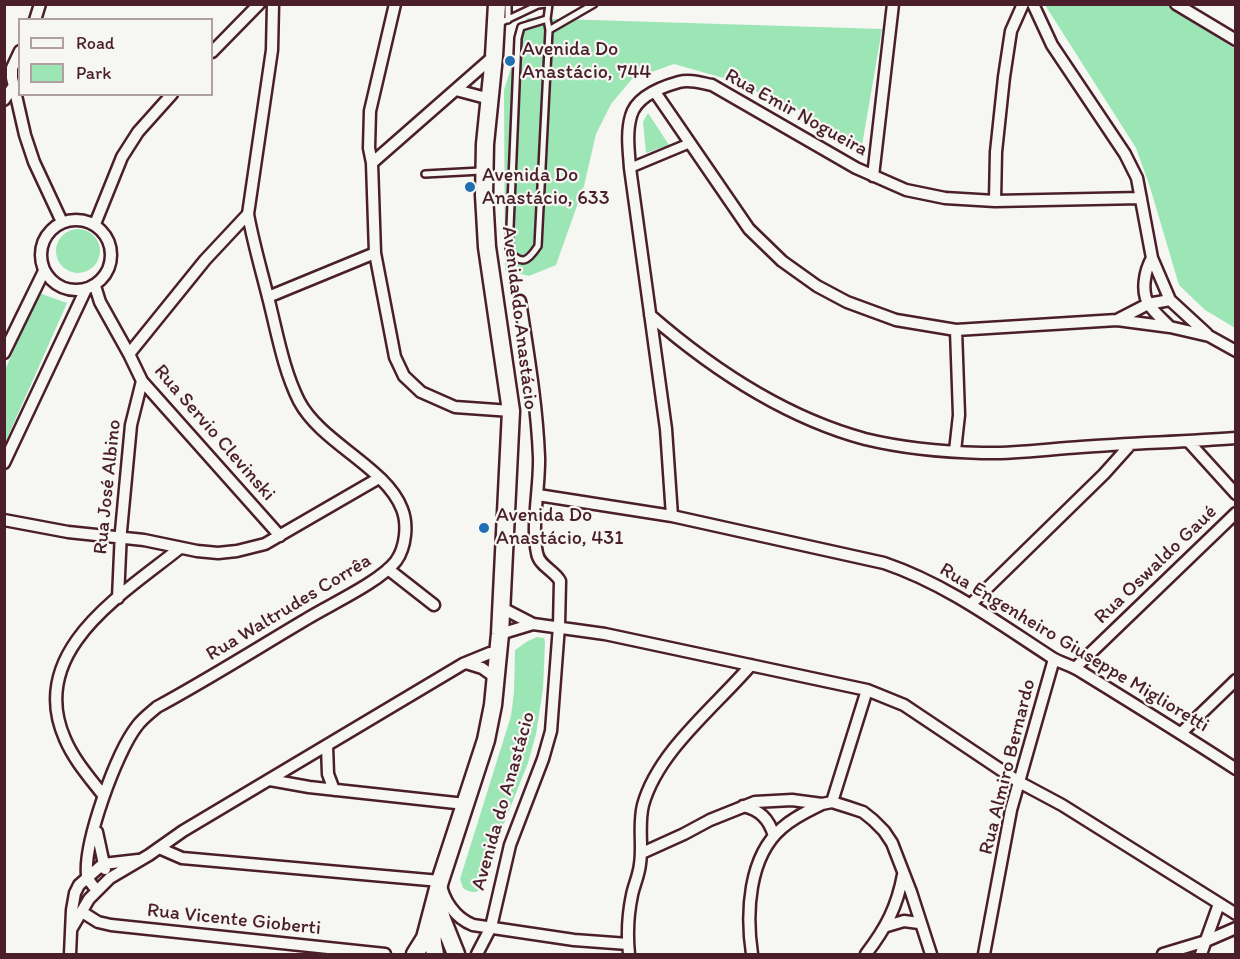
<!DOCTYPE html>
<meta charset="utf-8">
<style>
body{margin:0}
#map{position:relative;width:1240px;height:959px;overflow:hidden;background:#f6f6f2;font-family:Itim,sans-serif}
canvas{display:block}
.frame{position:absolute;inset:0;border:6px solid #4a1f2b;pointer-events:none}
.legend{position:absolute;left:18px;top:18px;width:195px;height:78px;box-sizing:border-box;background:#f6f6f2;border:2px solid #b1a0a2;margin:0;padding:8px 10px;list-style:none;font-size:18px;color:#4a1f2b}
.legend li{display:flex;align-items:center;gap:12px;height:30px}
.legend b{width:30px;border:2px solid #b1a0a2}
</style>
<div id="map">
<canvas width="1240" height="959"></canvas>
<div class="frame"></div>
<ul class="legend">
<li><b style="height:8px;background:#f6f6f2"></b>Road</li>
<li><b style="height:16px;background:#9ce6b6"></b>Park</li>
</ul>
</div>
<script>
const ctx = document.querySelector('canvas').getContext('2d');
ctx.lineJoin = 'round';
function paint(path, color) {
  ctx.fillStyle = color;
  ctx.fill(path, 'evenodd');
}
function trace(path, color, width, dash) {
  ctx.strokeStyle = color;
  ctx.lineWidth = width;
  ctx.lineCap = dash ? 'butt' : 'round';
  ctx.setLineDash(dash || []);
  ctx.stroke(path);
}
function write(font, color, halo, rows, align = 'center') {
  ctx.font = font + ' Itim,sans-serif';
  ctx.lineWidth = 4.5;
  ctx.setLineDash([]);
  ctx.textBaseline = 'middle';
  ctx.strokeStyle = halo;
  ctx.fillStyle = color;
  for (const [text, x, y, turn = 0] of rows) {
    ctx.save();
    ctx.translate(x, y);
    ctx.rotate((+turn || 0) * Math.PI / 180);
    ctx.textAlign = isNaN(turn) ? turn : align;
    if (halo) ctx.strokeText(text, 0, 0);
    ctx.fillText(text, 0, 0);
    ctx.restore();
  }
}
paint(new Path2D(`
 M1045,5H1168L1235,49V328L1205,310L1179,285L1150,187L1136,148Z
 M527,18L882,29L861,151L802,111L727,79L674,64L632,79L611,104L596,134L584,186L556,265L529,276L505,270L504,90Z
 M648,113L669,145L646,153L643,122Z
 M56 251a22 22 0 1 1 44 0a22 22 0 1 1-44 0Z
 M39,293L67,303L5,443V370Z
 M537,637L544,638L545,643L543,689L536,734L528,763L500,833L483,887C478,894 470,893 463,888L460,879L511,716L514,692L515,650L528,641Z`), '#9ce6b6');
const service = new Path2D(`
 M547,19L549,30L538,246C528,261 522,266 509,251L518,38L521,27Z
 M547,19L549,4
 M508,20V4
 M500,23L538,5L546,4
 M549,30L594,4
 M425,174L481,171`);
const pedestrian = new Path2D(`
 M630,168L690,143`);
const minor = new Path2D(`
 M395,4L370,111L369,148L372,163L375,253L395,357L404,376L421,392L455,407L511,411
 M1033,4L1052,45L1125,154L1137,178L1152,258L1170,300L1207,334
 M1176,4L1236,40
 M35,20L40,4
 M20,51L12,68V78L25,135L34,162L62,222
 M212,52L259,4
 M456,90L490,99
 M655,92L749,229L782,261L817,286L847,302L896,320L956,330L1117,320L1170,327L1209,336L1236,351
 M4,100L13,87
 M372,163L494,56
 M873,176L893,4
 M995,201L996,152L1004,77L1011,31L1023,4
 M41 255a35 35 0 1 1 70 0a35 35 0 1 1-70 0Z
 M95,224L122,157L138,132L172,94
 M1152,258C1145,270 1140,293 1150,306C1155,313 1163,320 1170,327
 M95,286L100,302L129,354L142,381L280,536
 M268,297L375,253
 M650,315C712,369 784,417 865,439C902,448 943,452 982,453C1015,454 1048,449 1081,447C1133,443 1184,442 1236,438
 M1117,320L1148,304L1170,300
 M4,353L44,271
 M129,354L205,260L248,214L272,50L273,4
 M1188,441L1236,494
 M955,451L959,415L956,330
 M4,463L86,289
 M538,495L672,516L884,563C946,584 997,622 1051,657C1060,663 1071,665 1080,671C1132,703 1184,735 1236,769
 M672,516L666,429L630,168C629,152 626,133 631,116C636,97 661,87 679,82C690,79 701,83 712,85L856,168L906,190L945,198L995,201L1141,198
 M4,520L68,532L144,540L197,551L218,553L237,551L265,544L379,478
 M388,569L434,605
 M118,598L121,531L131,425L142,381
 M972,603L1104,474L1130,445
 M502,608L533,624L605,634L867,690L904,705L1019,782L1062,805L1236,914
 M500,634L533,624
 M466,663L482,668L496,678
 M1075,668L1236,513
 M1181,733L1236,680
 M327,746L328,774L334,790
 M270,780L309,787L465,804
 M103,795C89,777 74,760 65,739C26,651 123,594 180,548
 M832,802L867,690
 M743,806C760,810 769,819 774,836
 M97,832L105,869
 M159,848L182,858L440,881C443,900 455,918 473,925L574,940L628,944
 M642,853L684,834L710,820L755,802L792,800L822,804L832,802L848,807L863,812L873,820L884,831L892,843L911,892L931,954
 M97,890C93,886 88,881 87,875C84,842 116,753 137,726C142,719 150,713 157,707C207,680 256,649 305,620C329,605 380,582 396,561C406,547 408,524 402,509C386,467 321,443 299,401C283,369 277,332 268,297C261,269 253,242 248,214
 M82,912L98,922L111,925L385,954
 M887,926L904,921L919,923
 M72,928L89,899L110,878L149,855L183,831L463,664L490,653H498
 M70,954L72,910L75,893L79,885L103,864L138,860
 M477,954L491,927L510,845L543,759L551,731L559,626L560,581C554,570 539,566 537,553C531,525 540,486 539,457C537,405 528,353 520,301
 M629,954C627,935 628,914 632,895C634,885 639,875 640,864C643,845 638,825 643,805C658,751 715,707 751,665
 M752,954C746,914 748,857 782,828C794,817 808,811 822,804
 M866,954C886,928 897,907 903,875
 M984,954L1011,810L1054,659
 M1163,954L1206,941L1236,928
 M1201,954L1219,904`);
const secondary = new Path2D(`
 M437,900L442,919L456,954
 M432,926L433,944L435,954
 M415,954L425,938L440,881L486,740L493,705L500,634L511,411L487,247L484,195L485,144L494,56L497,4`);
trace(service, '#4a1f2b', 10);
trace(pedestrian, '#4a1f2b', 13);
trace(minor, '#4a1f2b', 15);
trace(secondary, '#4a1f2b', 21);
trace(service, '#f6f6f2', 5);
trace(pedestrian, '#f6f6f2', 8);
trace(minor, '#f6f6f2', 10);
trace(secondary, '#f6f6f2', 16);
for (const [x, y, r, color] of [
 [510,61,6,"#1f6fb2"],
 [470,187,6,"#1f6fb2"],
 [484,528,6,"#1f6fb2"]
]) {
  const dot = new Path2D();
  dot.arc(x, y, r, 0, 2 * Math.PI);
  ctx.fillStyle = color;
  ctx.fill(dot);
  trace(dot, '#f6f6f2', 2);
}
write('20px', '#4a1f2b', '#f6f6f2', [
 ["Avenida Do",522,50],
 ["Anastácio, 744",522,73],
 ["Avenida Do",482,176],
 ["Anastácio, 633",482,199],
 ["Avenida Do",496,516],
 ["Anastácio, 431",496,539]
], 'left');
write('20px', '#4a1f2b', '#f6f6f2', [
 ["Rua Emir Nogueira",796,113,29],
 ["Avenida do Anastácio",519,318,83],
 ["Rua Servio Clevinski",214,433,49],
 ["Rua José Albino",108,487,-84],
 ["Rua Oswaldo Gaué",1156,565,-44],
 ["Rua Waltrudes Corrêa",289,608,-31],
 ["Rua Engenheiro Giuseppe Miglioretti",1074,648,31],
 ["Rua Almiro Bernardo",1008,767,-76],
 ["Avenida do Anastácio",504,801,-74],
 ["Rua Vicente Gioberti",234,920,6]
]);
</script>
